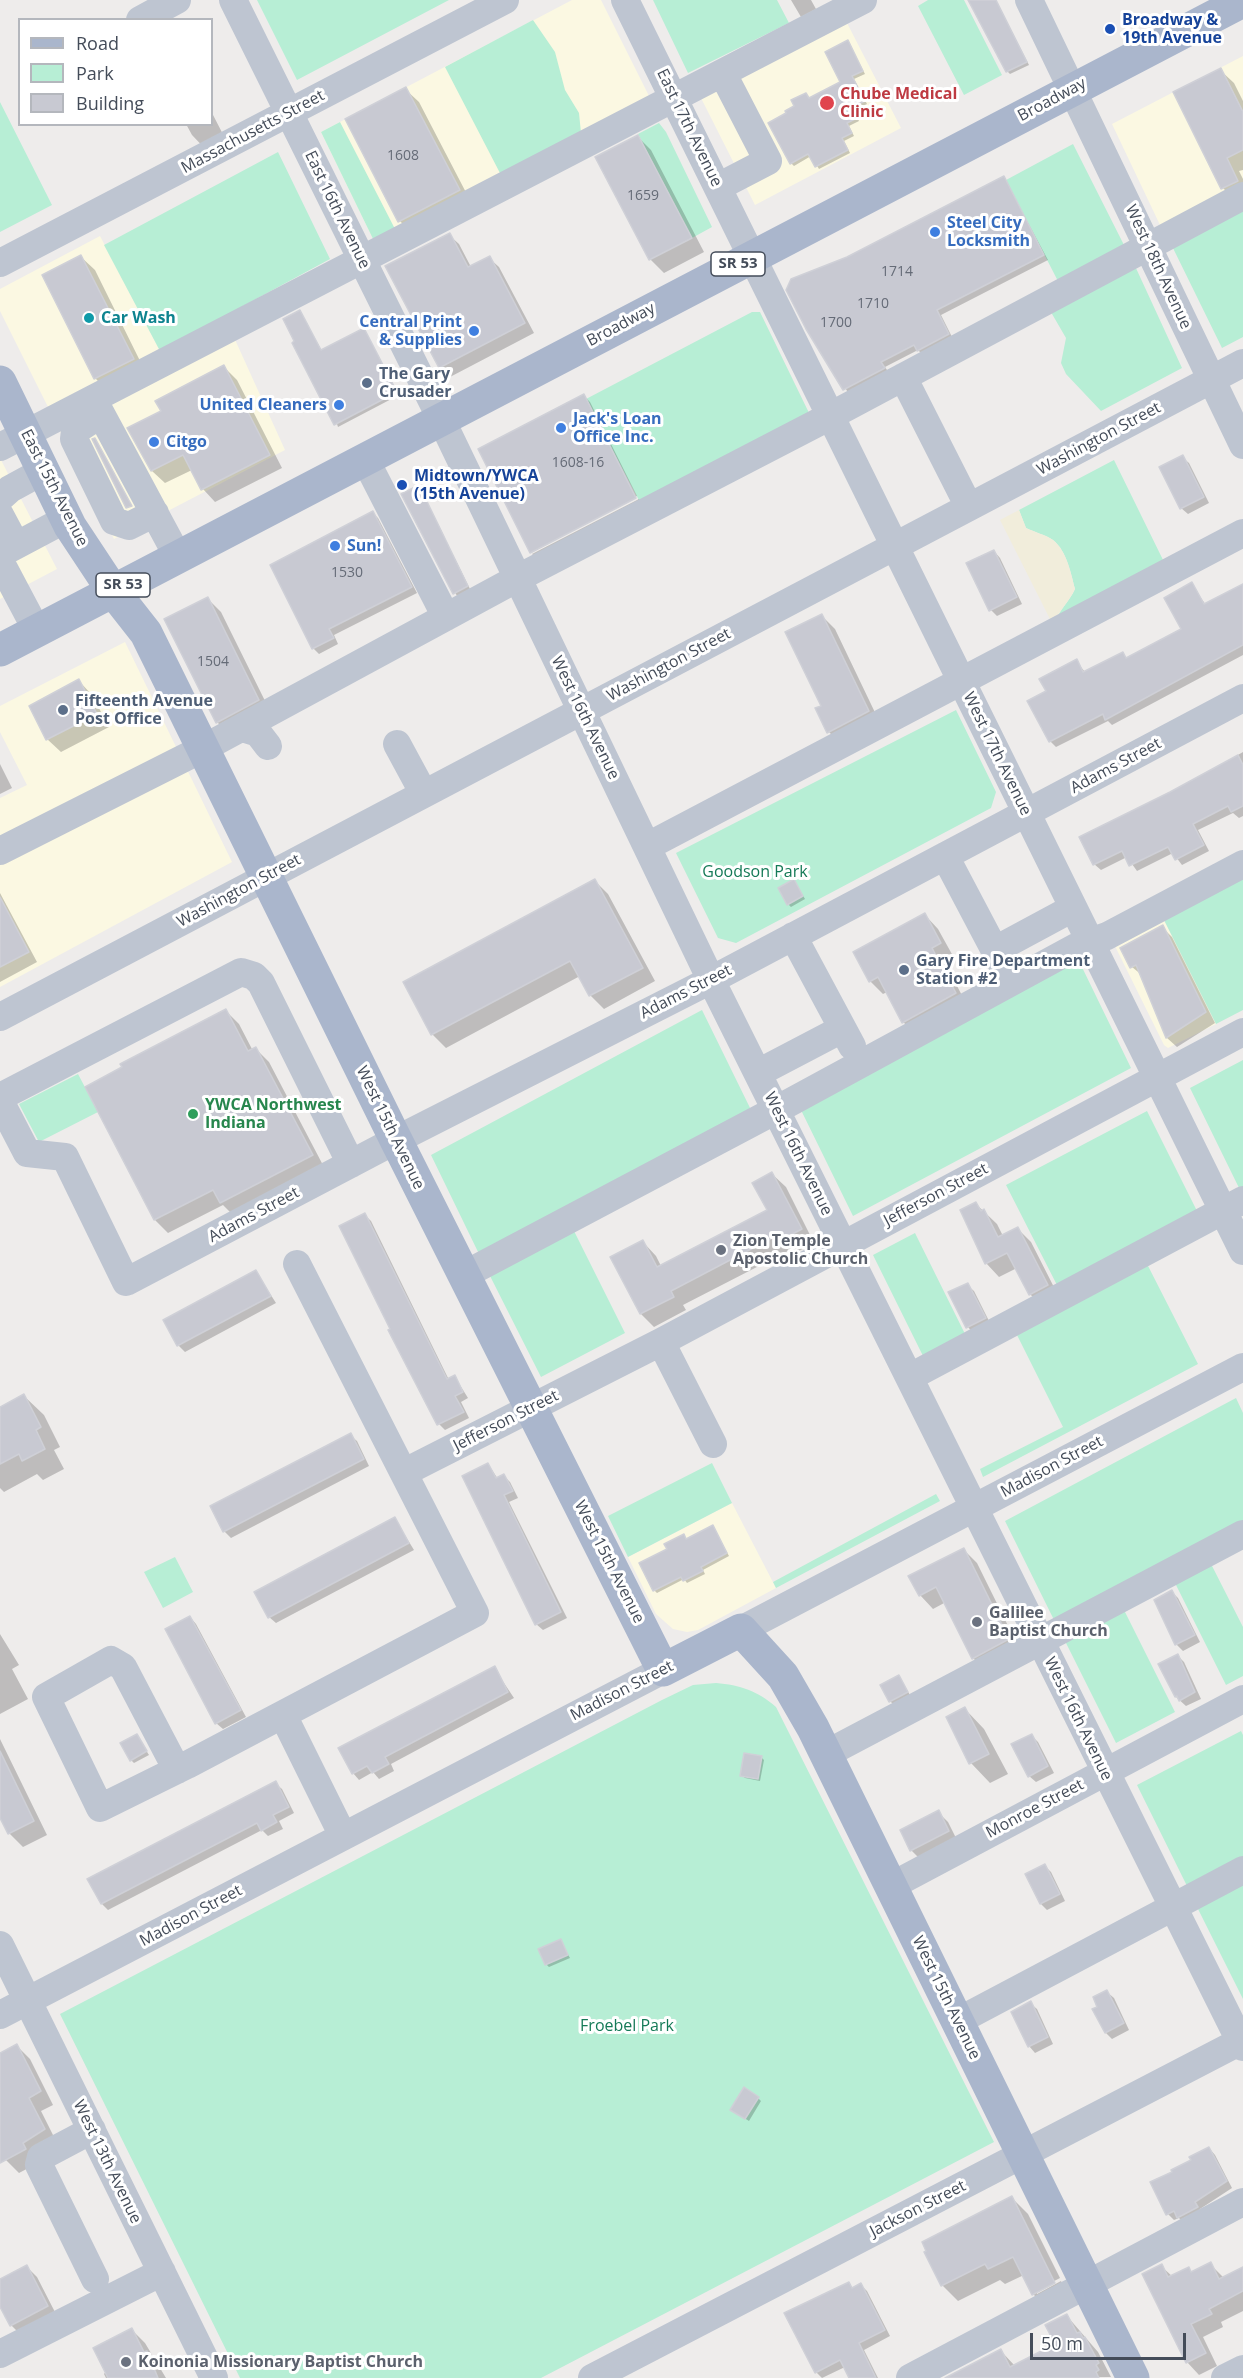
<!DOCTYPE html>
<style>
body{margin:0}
#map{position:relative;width:1243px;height:2378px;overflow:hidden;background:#eeeceb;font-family:"Open Sans",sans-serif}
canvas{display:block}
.legend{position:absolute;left:18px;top:18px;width:195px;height:108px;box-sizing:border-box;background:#fff;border:2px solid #b4b7bd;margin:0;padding:8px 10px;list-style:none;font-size:18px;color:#444c59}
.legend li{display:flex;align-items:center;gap:12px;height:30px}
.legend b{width:30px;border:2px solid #b4b7bd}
.scale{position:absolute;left:1030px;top:2333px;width:156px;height:27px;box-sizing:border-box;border:3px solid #444c59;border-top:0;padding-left:8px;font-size:18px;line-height:21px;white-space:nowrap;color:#444c59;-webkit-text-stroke:4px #fff;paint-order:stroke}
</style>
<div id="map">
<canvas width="1243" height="2378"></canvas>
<ul class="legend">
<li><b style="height:8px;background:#aab6cc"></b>Road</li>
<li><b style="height:16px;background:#b7eed5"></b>Park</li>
<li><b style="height:16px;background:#c8c9d2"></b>Building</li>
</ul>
<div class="scale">50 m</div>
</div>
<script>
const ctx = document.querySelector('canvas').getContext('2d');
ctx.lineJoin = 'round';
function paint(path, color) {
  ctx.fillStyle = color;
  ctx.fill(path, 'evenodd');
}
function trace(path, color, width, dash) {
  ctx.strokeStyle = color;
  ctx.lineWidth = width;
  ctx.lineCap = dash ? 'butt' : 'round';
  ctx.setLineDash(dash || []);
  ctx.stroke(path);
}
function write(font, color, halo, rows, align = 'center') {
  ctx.font = font + ' "Open Sans",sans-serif';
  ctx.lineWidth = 6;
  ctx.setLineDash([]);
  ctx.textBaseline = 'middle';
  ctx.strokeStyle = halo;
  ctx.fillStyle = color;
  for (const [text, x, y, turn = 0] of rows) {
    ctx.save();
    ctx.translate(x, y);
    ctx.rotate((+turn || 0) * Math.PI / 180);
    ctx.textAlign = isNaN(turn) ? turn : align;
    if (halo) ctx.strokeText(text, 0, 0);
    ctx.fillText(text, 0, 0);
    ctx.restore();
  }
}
paint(new Path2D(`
 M572,0H601L650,98L374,241L321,132Z
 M847,23L901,128L755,205L701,98Z
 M1243,56V182L1160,225L1112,124Z
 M100,236L160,351L232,333L285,450L114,539L0,311V289Z
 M1,460L57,569L0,599V461Z
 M125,642L232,862L0,987V798L27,785L0,732V706Z
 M1162,916L1216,1024L1168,1048L1164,1045L1113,942Z
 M732,1503L776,1588L698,1630L687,1632L673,1629L656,1614L628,1557Z`), '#fbf8e2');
paint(new Path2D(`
 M257,0H449L297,80Z
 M653,0H777L789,23L688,73Z
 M928,0H964L1002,75L964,95L918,6Z
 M533,20L555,52L565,90L579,113L581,133L501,175L445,67Z
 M0,102L52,205L0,232Z
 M340,122L395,229L374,241L321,132Z
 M659,123L666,132L712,227L692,238L638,134Z
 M1073,144L1126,249L1061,287L1006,180Z
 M278,152L330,259L160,351L104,245Z
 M1243,206V337L1222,348L1171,244Z
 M1135,266L1182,368L1101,411L1066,374L1061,363L1066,338L1048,307Z
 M752,312H760L810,415L642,506L586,399Z
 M1114,460L1165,564L1053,625C1059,610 1069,602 1075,589C1071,574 1067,551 1053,540C1046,535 1034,532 1026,528L1019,510Z
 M956,710L996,792L991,808L736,943L718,938L676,853Z
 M1243,873V1010L1216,1024L1162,916Z
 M1078,959L1131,1068L853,1216L800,1108Z
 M702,1010L753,1114L480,1256L431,1155Z
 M1243,1060V1191L1241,1192L1190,1088Z
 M78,1074L98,1112L39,1142L19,1104Z
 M1147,1111L1199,1215L1059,1289L1006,1185Z
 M572,1227L625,1333L541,1377L487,1270Z
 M915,1233L967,1338L925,1360L873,1255Z
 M1145,1260L1198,1364L983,1477L980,1469L1063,1427L1014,1329Z
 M1236,1398L1243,1413V1525L1056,1624L1005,1521Z
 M712,1463L732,1503L628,1557L608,1516Z
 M936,1494L940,1501L776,1588L773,1582Z
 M175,1557L193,1592L163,1608L144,1572Z
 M1209,1560L1243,1627V1676L1226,1685L1173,1579Z
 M1122,1606L1175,1712L1116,1743L1063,1637Z
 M716,1683C740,1685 758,1691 776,1707L994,2142L541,2378H240L60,2014L662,1700L693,1685Z
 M1241,1731L1243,1735V1859L1188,1888L1137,1785Z
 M1243,1877V1999L1195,1903Z`), '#b7eed5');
paint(new Path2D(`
 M1019,510L1026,528C1034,532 1046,535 1053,540C1067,551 1071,574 1075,589C1069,602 1059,610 1053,625L1000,520Z`), '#f1eddb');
paint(new Path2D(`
 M791,0H811L816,9L801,17Z
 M970,0H996L1029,65L1010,74L1008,72Z
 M850,45L865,74L854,79L867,104L854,110L859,121L849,126L854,136L844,141L850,153L819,169L811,156L794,166L791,163L809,99L842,83Z
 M1220,70L1234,83L1243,101V170L1239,171L1243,179V198L1236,201L1223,188Z
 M405,89L419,102L472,204L413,235L400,221L347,120Z
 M212,113L229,146L211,155L192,135L186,124H212Z
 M638,137L651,150L704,252L664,273L650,259L597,158Z
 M1004,178L1048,260L941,315L953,339L923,355L918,350L885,367L889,373L849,394L807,328L847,258Z
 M449,235L459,244L471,267L489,258L499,267L534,333L450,377L440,367Z
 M81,257L95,270L146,373L109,392L96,379L44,276Z
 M300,312L322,351L364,330L399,395L338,427Z
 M224,367L237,380L282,468L215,502L203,489L192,470L165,483L152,471L163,412Z
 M584,396L590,402L637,496L531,553L480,450Z
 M1182,457L1189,463L1209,503L1188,514L1181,508Z
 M421,490L470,589L457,596L403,494Z
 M639,499L642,505L537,559L532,554Z
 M373,513L378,518L417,593L334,635L338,644L319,654L313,648L272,565Z
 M994,551L1000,558L1022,604L997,616L991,610Z
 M1191,584L1206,605L1243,586V655L1112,725L1108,721L1056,747L1050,741L1048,692L1076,661L1085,672L1123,654L1127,658L1183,630Z
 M208,599L221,612L271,713L230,735L217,722Z
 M822,616L835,629L881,725L842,745L829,732L823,706Z
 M79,681L92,695L109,727L61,752L47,739Z
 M1243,752V816L1239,818L1233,813L1198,830L1209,851L1182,865L1173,853L1137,871L1127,857L1101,870L1094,864L1170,794Z
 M0,764L12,788L0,794Z
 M595,881L608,894L655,981L604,1009L590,995L580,976L446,1048L433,1035L405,983Z
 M794,881L805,899L791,907L788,904Z
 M0,893L37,962L0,982Z
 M925,915L938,929L953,956L944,961L968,1007L917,1035L903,1022L887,992L883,994L870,981Z
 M1162,927L1172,937L1215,1023L1177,1047L1167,1038L1143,976L1132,967Z
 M226,1011L239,1024L253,1051L256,1049L269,1062L325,1169L234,1216L223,1205L168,1233L155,1220L87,1087Z
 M772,1174L786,1187L814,1243L791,1255L788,1251L683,1305L686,1310L654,1327L641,1314L612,1258L643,1242L656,1256L661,1266L769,1211Z
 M976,1204L997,1224L1003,1236L1018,1229L1031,1242L1060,1299L1043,1308L1030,1294L1017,1268L999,1277L986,1263Z
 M365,1215L371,1221L449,1380L455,1377L468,1398L461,1402L469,1418L445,1430L439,1424L392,1330Z
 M256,1272L276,1303L185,1352L178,1345Z
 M967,1285L974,1291L991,1325L974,1334L968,1327L950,1293Z
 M24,1396L44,1415L60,1447L54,1450L64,1469L43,1480L37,1474L4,1492L0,1488V1408Z
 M350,1435L357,1441L369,1466L231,1538L224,1531Z
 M488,1464L498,1479L504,1476L510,1482L518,1498L509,1502L567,1618L543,1630L536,1624Z
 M395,1519L414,1550L276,1623L269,1617Z
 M715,1530L729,1556L703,1570L705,1574L687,1583L684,1579L657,1593L654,1590L669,1549L683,1535L687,1540Z
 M964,1550L977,1563L1021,1652L986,1671L973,1658L946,1602L933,1609L920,1595Z
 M1172,1592L1178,1598L1200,1642L1183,1651L1176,1644Z
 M190,1617L196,1624L246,1717L223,1729L216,1723Z
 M0,1634L19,1665L12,1669L28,1699L0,1714Z
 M1178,1656L1184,1662L1201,1699L1186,1706L1176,1697Z
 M494,1668L514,1698L391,1764L394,1771L379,1779L373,1772L359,1780L353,1773Z
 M899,1677L910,1695L893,1704L890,1701Z
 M965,1709L984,1729L1008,1774L990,1783L971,1763L948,1718Z
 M137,1736L149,1755L134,1763L131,1760Z
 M1032,1736L1038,1742L1054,1773L1036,1782L1029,1776Z
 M0,1739L47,1835L23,1847L9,1833L0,1814Z
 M761,1757L764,1760L760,1781L745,1778L742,1775Z
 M275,1783L282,1789L294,1813L279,1821L283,1829L268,1836L262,1830L108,1910L102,1904L89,1879Z
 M938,1812L948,1822L958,1842L921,1860L911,1850Z
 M1045,1866L1051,1872L1065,1901L1047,1910L1041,1904L1027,1875Z
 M560,1941L570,1958L549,1967L546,1964Z
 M1107,1992L1114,1998L1129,2030L1112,2039L1106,2033L1099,2007Z
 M1030,2003L1037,2009L1053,2044L1035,2053L1029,2046Z
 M17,2046L30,2059L53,2105L41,2111L57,2143L38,2163L19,2173L5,2159L0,2162V2054Z
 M758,2098L761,2101L749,2121L735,2112Z
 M1209,2148L1215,2155L1232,2188L1200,2209L1185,2224L1179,2218L1174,2220L1168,2214L1193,2160Z
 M1012,2198L1028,2214L1060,2278L1037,2290V2294L1061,2281L1070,2299L1049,2310L1033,2294L1024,2275L1005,2284L1000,2280L958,2301L942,2285Z
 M1210,2264L1224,2278L1243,2269V2311L1221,2322L1223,2327L1203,2337L1217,2366L1199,2375L1187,2362L1161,2266L1173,2277L1188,2269L1192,2273Z
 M27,2267L37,2277L57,2316L21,2335L11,2325L0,2303V2281Z
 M849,2284L854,2289L861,2285L867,2291L890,2336L864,2350L878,2378H850L845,2367L822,2378L816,2372Z
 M1067,2316L1098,2352L1111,2377L949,2378L1001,2351L1015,2366L1057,2344Z
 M132,2330L145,2343L166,2378H106L104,2374Z`), '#0003');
const building = new Path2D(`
 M968,0H996L1027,62L1006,72Z
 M848,40L863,71L852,76L865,101L852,107L857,118L847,123L852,133L842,138L848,150L815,167L808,154L790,164L768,123L786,113L785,111L794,106L791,100L806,93L809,98L840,82L825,52Z
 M1221,68L1243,112V150L1227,158L1238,181L1221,189L1173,92Z
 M406,87L460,190L398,222L345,119Z
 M638,135L692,238L649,260L595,157Z
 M1004,176L1044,255L937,310L949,334L917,351L914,345L881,362L885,368L843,390L806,329L786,290L791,279L847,257Z
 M450,233L468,267L490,256L525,323L439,368L385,266Z
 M81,255L134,359L94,379L42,275Z
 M300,310L321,350L364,328L397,392L334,425L292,343L294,341L283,319Z
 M224,365L270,455L201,490L183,455L151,471L127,428L161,411L155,401Z
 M584,394L636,498L530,553L478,449Z
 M95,438L132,506L126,508L92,439Z
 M1183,455L1204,497L1180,509L1159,467Z
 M419,485L468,586L453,594L401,494Z
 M373,511L412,587L329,629L334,638L312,649L270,565Z
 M994,550L1017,597L989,611L966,563Z
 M1192,582L1204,604L1243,584V645L1105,720L1103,714L1049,742L1027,701L1046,691L1039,679L1077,659L1083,672L1123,652L1126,658L1181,629L1164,598Z
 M208,597L259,700L216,723L164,619Z
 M822,614L869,711L827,733L815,708L821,706L785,632Z
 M79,679L97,714L46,740L29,706Z
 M1238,755L1243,765V806L1231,812L1228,806L1193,824L1204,845L1175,860L1168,847L1129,866L1122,851L1093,865L1079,837L1170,792Z
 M595,879L643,968L589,996L570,961L431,1035L403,982Z
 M794,879L803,896L787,905L778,888Z
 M0,897L29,952L0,967Z
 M925,913L941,943L932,948L956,993L902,1023L878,977L869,982L853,952Z
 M1163,925L1206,1012L1166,1038L1136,965L1130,968L1120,948Z
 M226,1009L248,1051L256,1047L313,1155L220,1203L213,1190L154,1220L85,1087L122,1067L120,1064Z
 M772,1172L802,1229L777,1242L774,1237L671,1291L674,1297L640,1314L610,1257L643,1240L657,1267L767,1210L752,1183Z
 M976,1202L981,1211L984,1209L998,1237L1018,1227L1048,1285L1029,1295L1007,1253L985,1264L960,1210Z
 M365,1213L447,1379L455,1375L463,1392L455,1396L464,1412L437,1425L388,1330L390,1329L339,1226Z
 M256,1270L271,1296L177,1346L163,1320Z
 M968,1283L986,1318L966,1328L948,1292Z
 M24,1394L41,1427L36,1430L45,1449L22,1461L19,1454L0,1464V1407Z
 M351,1433L364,1459L223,1532L210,1506Z
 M488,1463L496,1478L504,1474L513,1491L504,1495L561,1612L535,1625L462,1476Z
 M395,1517L409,1543L268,1618L254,1592Z
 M713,1525L727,1553L701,1567L703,1571L683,1581L681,1577L653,1591L639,1563L667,1549L664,1544L684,1534L686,1539Z
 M964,1548L1009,1639L972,1659L936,1587L919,1596L908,1576Z
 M1172,1590L1195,1635L1175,1645L1154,1600Z
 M190,1616L241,1710L215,1724L165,1629Z
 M1178,1654L1195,1692L1179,1701L1177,1696L1175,1697L1158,1664Z
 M495,1666L508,1692L385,1757L389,1764L372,1773L367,1766L352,1774L338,1748Z
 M899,1675L908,1692L889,1702L880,1685Z
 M965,1707L989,1754L969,1764L946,1717Z
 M137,1734L147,1751L130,1761L120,1743Z
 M1032,1734L1048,1766L1028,1777L1011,1744Z
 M0,1751L34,1821L8,1834L0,1818Z
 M744,1753L762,1756L758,1779L740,1776Z
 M276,1781L289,1807L273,1815L277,1822L261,1831L257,1823L101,1904L87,1879Z
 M939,1810L949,1831L910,1851L900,1830Z
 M1045,1864L1060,1894L1040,1904L1025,1874Z
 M561,1939L568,1955L545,1965L538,1949Z
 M1107,1990L1124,2023L1105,2033L1092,2009L1097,2007L1093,1997Z
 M1031,2001L1048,2037L1028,2047L1011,2012Z
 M17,2044L41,2091L29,2098L45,2129L23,2143L26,2149L0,2163V2053Z
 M744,2087L759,2097L745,2119L730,2110Z
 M1209,2147L1227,2181L1195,2202L1198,2207L1177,2218L1174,2211L1166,2215L1150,2182L1172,2172L1171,2170L1191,2160L1189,2157Z
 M1012,2196L1055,2283L1032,2295L1013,2257L988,2269L985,2264L941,2286L924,2252L926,2251L922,2242Z
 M1211,2262L1219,2279L1243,2267V2291L1209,2309L1212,2314L1191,2324L1206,2353L1186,2363L1142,2274L1162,2264L1168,2277L1189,2267L1191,2272Z
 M27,2265L48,2306L10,2326L0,2307V2279Z
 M849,2282L852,2288L861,2283L885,2330L859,2343L876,2378H849L840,2360L815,2373L784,2313Z
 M1067,2314L1077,2333L1080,2332L1083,2338L1085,2337L1099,2363L1096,2365L1099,2370L1096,2372L1099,2378H945L1001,2349L1010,2367L1055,2344L1045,2325Z
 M132,2328L144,2352L147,2351L158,2378H108L93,2348Z`);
paint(building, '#c8c9d2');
trace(building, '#cfd0d7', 1.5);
trace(new Path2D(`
 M233,0L441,419L711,980L1243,2047
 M625,0L1243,1251
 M1029,0L1243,445
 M140,20L177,0
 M718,187L768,161L723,74
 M0,263L505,0
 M903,377L969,507
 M93,399L178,557
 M101,414L75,431L74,439L114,521L129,526L155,513
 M0,447L863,0
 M365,459L446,617
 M0,498L10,489L43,471
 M0,515L16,545
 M0,554L66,519
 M0,561L37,631
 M242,728L258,733L268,746
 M397,744L424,794
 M648,846L1243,533
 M0,851L202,749L518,578L817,423L1243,196
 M945,856L1003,966
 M793,936L852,1046
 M995,950L1073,908
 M0,1017L1243,363
 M758,1073L842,1029
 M0,1097L241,972L254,976L261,983L351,1164
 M0,1101L27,1153L65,1157L126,1282L396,1140L711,980L1243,698
 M464,1275L776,1110L1076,947L1107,936L1243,864
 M661,1342L713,1444
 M910,1377L1243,1200
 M405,1472L661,1342L1243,1032
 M741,1630L1243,1367
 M283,1715L343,1836
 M826,1754L1243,1534
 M177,1770L123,1667L111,1660L46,1697L100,1808L187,1765L475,1613L297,1264
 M891,1886L1243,1699
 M0,1945L214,2378
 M0,2015L663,1670
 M958,2021L1243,1870
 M92,2130L41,2157L39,2165L95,2279
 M0,2354L162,2272
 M592,2378L1243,2040
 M910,2378L1243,2202
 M1225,2378L1243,2369`), '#bec5d1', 28);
trace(new Path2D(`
 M0,382L70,526L113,591L146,633L396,1140L663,1670L741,1630L783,1676L813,1728L1133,2378
 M0,650L1243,1`), '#aab6cc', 33);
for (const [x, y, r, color] of [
 [1110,29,6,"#1a4fb4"],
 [827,103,8,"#e0444e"],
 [935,232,6,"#3f7fe0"],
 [89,318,6,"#0f9aa8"],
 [474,331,6,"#3f7fe0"],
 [367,383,6,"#5c6f8a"],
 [339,405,6,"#3f7fe0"],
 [561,428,6,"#3f7fe0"],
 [154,442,6,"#3f7fe0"],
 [402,485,6,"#1a4fb4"],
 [335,546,6,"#3f7fe0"],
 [63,710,6,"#5c6f8a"],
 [904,970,6,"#5c6f8a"],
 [193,1114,6,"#2e9e5b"],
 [721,1250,6,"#6b7280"],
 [977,1622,6,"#6b7280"],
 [126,2362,6,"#6b7280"]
]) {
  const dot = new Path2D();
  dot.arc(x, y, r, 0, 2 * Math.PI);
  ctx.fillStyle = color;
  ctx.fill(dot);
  trace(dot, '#fff', 2);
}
write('14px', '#656b77', null, [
 ["1608",403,156],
 ["1659",643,196],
 ["1714",897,272],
 ["1710",873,304],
 ["1700",836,323],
 ["1608-16",578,463],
 ["1530",347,573],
 ["1504",213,662]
]);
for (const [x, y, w] of [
 [738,264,54],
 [123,585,54]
]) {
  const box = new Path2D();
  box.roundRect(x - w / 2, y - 12, w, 24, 4.5);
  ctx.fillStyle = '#fff';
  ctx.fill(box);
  trace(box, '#444c59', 1.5);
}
write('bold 15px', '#444c59', null, [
 ["SR 53",738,264],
 ["SR 53",123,585]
]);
write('bold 16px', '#164399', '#fff', [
 ["Broadway &",1122,20],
 ["19th Avenue",1122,38],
 ["Midtown/YWCA",414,476],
 ["(15th Avenue)",414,494]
], 'left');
write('bold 16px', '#be3a42', '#fff', [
 ["Chube Medical",840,94],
 ["Clinic",840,112]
], 'left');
write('16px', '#444c59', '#fff', [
 ["Broadway",1052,100,-28],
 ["East 17th Avenue",689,128,64],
 ["Massachusetts Street",253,132,-28],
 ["East 16th Avenue",337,210,64],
 ["West 18th Avenue",1158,267,65],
 ["Broadway",621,325,-28],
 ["Washington Street",1099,439,-28],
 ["East 15th Avenue",54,488,63],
 ["Washington Street",669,665,-28],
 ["West 16th Avenue",585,718,64],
 ["West 17th Avenue",997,754,64],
 ["Adams Street",1116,766,-28],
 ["Washington Street",239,891,-28],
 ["Adams Street",686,992,-27],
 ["West 15th Avenue",390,1128,64],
 ["West 16th Avenue",798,1154,64],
 ["Jefferson Street",936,1195,-28],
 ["Adams Street",254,1215,-28],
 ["Jefferson Street",506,1421,-27],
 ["Madison Street",1052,1467,-28],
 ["West 15th Avenue",609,1562,63],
 ["Madison Street",622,1691,-27],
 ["West 16th Avenue",1078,1719,64],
 ["Monroe Street",1035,1809,-28],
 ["Madison Street",191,1916,-28],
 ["West 15th Avenue",946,1998,64],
 ["West 13th Avenue",107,2162,64],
 ["Jackson Street",918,2209,-27]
]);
write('bold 16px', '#366cbe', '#fff', [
 ["Steel City",947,223],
 ["Locksmith",947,241],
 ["Central Print",462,322,"right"],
 ["& Supplies",462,340,"right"],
 ["United Cleaners",327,405,"right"],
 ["Jack's Loan",573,419],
 ["Office Inc.",573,437],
 ["Citgo",166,442],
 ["Sun!",347,546]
], 'left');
write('bold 16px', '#0d838f', '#fff', [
 ["Car Wash",101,318]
], 'left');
write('bold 16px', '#4e5e75', '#fff', [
 ["The Gary",379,374],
 ["Crusader",379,392],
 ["Fifteenth Avenue",75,701],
 ["Post Office",75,719],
 ["Gary Fire Department",916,961],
 ["Station #2",916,979]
], 'left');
write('16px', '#157a57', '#fff', [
 ["Goodson Park",755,872],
 ["Froebel Park",627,2026]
]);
write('bold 16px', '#27864d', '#fff', [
 ["YWCA Northwest",205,1105],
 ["Indiana",205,1123]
], 'left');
write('bold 16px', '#5b616d', '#fff', [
 ["Zion Temple",733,1241],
 ["Apostolic Church",733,1259],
 ["Galilee",989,1613],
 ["Baptist Church",989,1631],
 ["Koinonia Missionary Baptist Church",138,2362]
], 'left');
</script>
